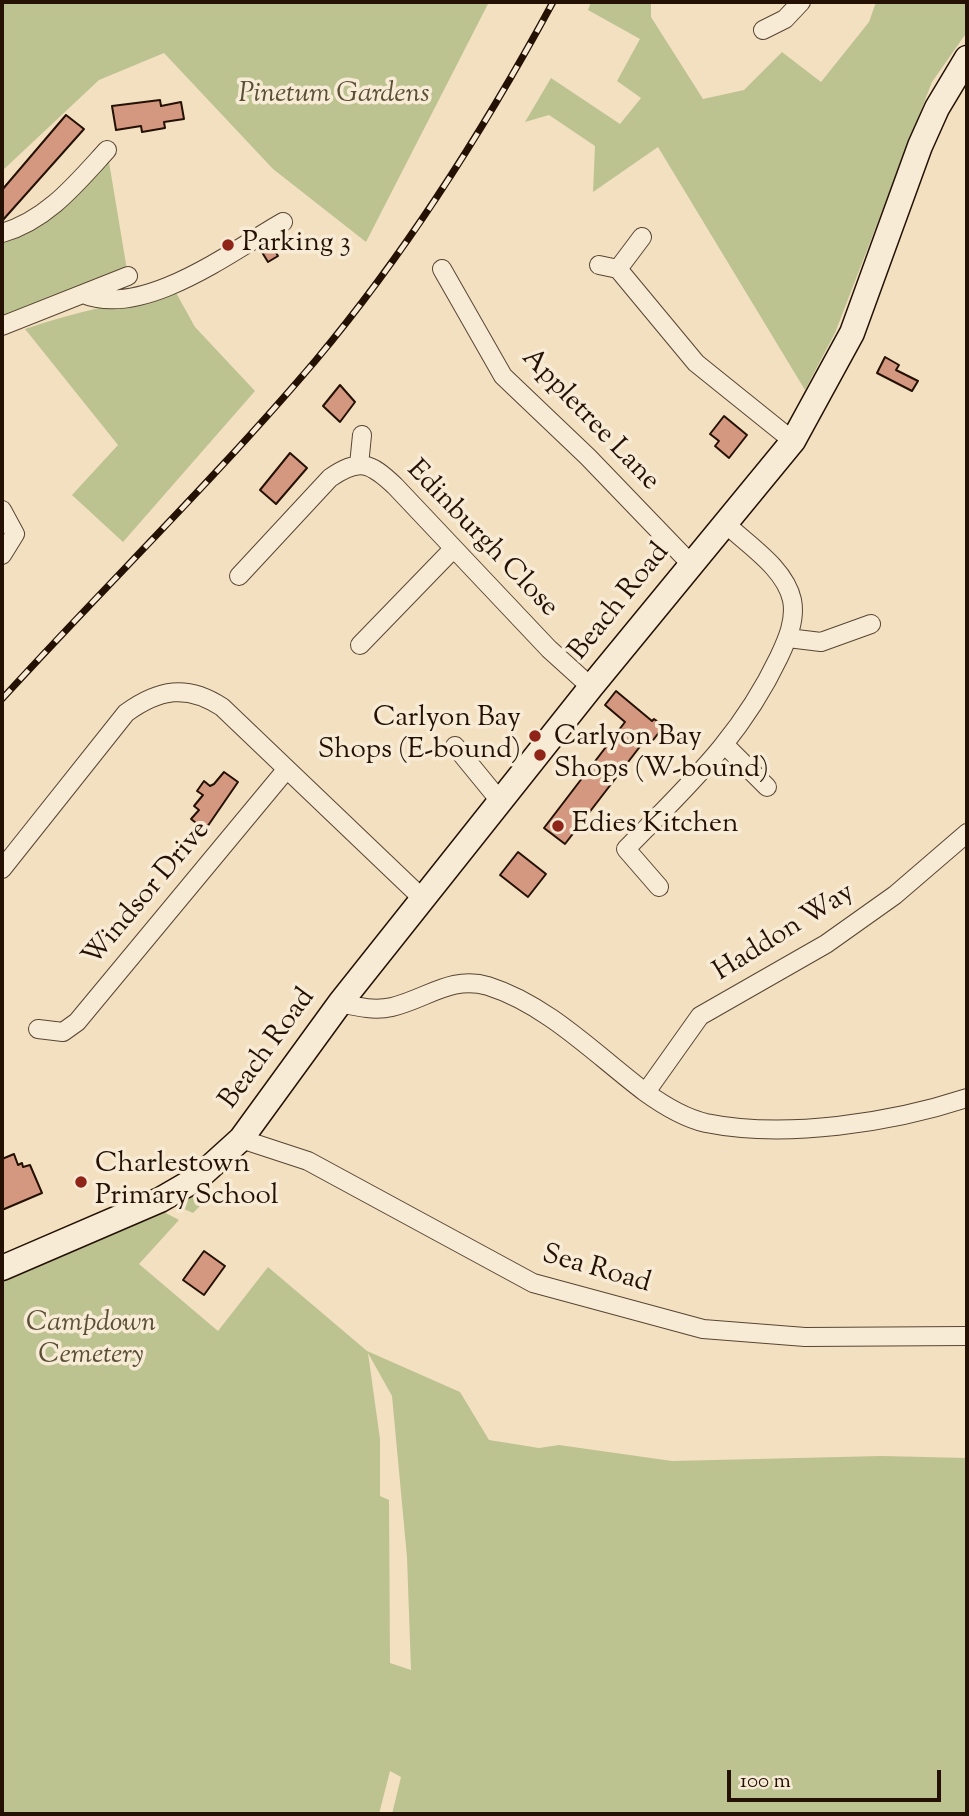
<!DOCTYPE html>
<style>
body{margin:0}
#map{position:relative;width:969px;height:1816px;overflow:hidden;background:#f3e0c0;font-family:"Sorts Mill Goudy",serif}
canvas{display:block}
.frame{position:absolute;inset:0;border:4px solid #241104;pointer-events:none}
.scale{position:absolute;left:727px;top:1770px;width:214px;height:32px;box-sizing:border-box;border:4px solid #241104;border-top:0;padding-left:9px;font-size:21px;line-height:24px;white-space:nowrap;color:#241104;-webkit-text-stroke:5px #f7ebd6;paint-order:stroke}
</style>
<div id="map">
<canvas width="969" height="1816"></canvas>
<div class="frame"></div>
<div class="scale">100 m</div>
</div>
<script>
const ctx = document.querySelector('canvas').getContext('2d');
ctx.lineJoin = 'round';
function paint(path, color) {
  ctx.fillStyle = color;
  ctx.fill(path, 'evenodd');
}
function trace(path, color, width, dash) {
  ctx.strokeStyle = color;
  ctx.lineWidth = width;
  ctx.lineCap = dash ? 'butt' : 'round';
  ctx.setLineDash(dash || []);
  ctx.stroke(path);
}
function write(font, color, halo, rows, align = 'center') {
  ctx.font = font + ' "Sorts Mill Goudy",serif';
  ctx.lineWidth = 7;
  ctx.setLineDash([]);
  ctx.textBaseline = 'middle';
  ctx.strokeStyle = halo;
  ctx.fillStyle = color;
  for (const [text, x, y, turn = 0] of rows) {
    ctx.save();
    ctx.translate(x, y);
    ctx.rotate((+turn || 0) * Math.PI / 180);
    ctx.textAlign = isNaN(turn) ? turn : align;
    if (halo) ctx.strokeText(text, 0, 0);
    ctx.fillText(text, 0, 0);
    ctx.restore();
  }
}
paint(new Path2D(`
 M2,2H489L366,242L273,169L164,53L99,80L2,171Z
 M591,2H651V17L703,99L744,90L782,52L821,82L869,22L876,2H967V32L932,82L835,333L805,390L658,147L593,192L595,146L549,115L525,122L551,78L620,124L641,98L617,81L640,39L588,10Z
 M107,150L128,276L2,326V233L26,226Z
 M174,289L195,327L255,391L123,542L72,495L118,445L25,329C74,312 124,303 174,289Z
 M198,1193L200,1206L193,1213L177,1206Z
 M162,1211L179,1220L139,1264L218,1331L268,1267L367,1351L460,1392L489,1440L539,1448L559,1445L672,1461L882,1456L967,1458V1814H392L401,1777L390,1771L379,1814H2V1280ZM368,1353L392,1396L407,1557L411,1670L390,1663L389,1500L380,1496V1439Z`), '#bdc291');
const building = new Path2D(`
 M160,100L161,106L181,102L184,119L164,122L165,128L142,132L141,126L116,130L112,106Z
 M66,115L84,129L2,221V190Z
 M270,243L278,256L268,262L260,249Z
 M885,357L899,365L896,370L918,381L912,391L877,373Z
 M340,385L355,402L340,422L323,406Z
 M724,416L747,435L729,458L715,446L719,441L710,434Z
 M290,453L307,468L276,504L260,490Z
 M616,691L652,721L654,719L664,726L650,744L645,740L565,844L544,828L625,722L605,705Z
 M224,772L238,782L205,830L191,819L199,810L194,806L203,795L197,791L204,781L210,786L214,784Z
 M518,852L546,874L528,897L500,875Z
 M14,1154L18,1165L22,1163L23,1167L30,1165L42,1193L2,1210V1159Z
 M204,1251L225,1266L204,1295L183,1280Z`);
paint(building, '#d49881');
trace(building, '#241104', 2);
const street = new Path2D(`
 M763,30L785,19L801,2
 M2,233C47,220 76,184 107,150
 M599,265L618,269
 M442,269L503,376L588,457L691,564
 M618,269L696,363L793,441
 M618,269L642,237
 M83,294C143,319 232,251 283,222
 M2,326L128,276
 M359,465L362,435
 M2,510L15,534L2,555
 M239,576L330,478C359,458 370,462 395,486L549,649L591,687
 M788,638L821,642L871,624
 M360,645L453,549
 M455,746L500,801
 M726,746L767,787
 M2,869L126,713C159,689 187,684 222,707L423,899
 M659,887L626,849C688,785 740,739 779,657C787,640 796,620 792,600C785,568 748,545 726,524
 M340,1003C358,1007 374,1011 392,1007C426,999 452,975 488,986C548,1005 596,1055 645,1092C663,1105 684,1118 706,1123C785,1139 891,1123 967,1098
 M38,1029L63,1032L77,1022L286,770
 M646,1092L700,1016L826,944L895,895L967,833
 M241,1139L308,1161L533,1283L703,1329L805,1337L967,1336`);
const secondary = new Path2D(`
 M2,1268L160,1200L198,1178L241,1139L340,1003L591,687L793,441L852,333L920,146L937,108L967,58`);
trace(street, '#584533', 20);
trace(secondary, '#241104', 27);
trace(street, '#f7ebd6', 18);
trace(secondary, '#f7ebd6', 24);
const rail = new Path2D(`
 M2,699C106,585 216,478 316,360C408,250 485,128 553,2`);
trace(rail, '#241104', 7);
trace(rail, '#f7ebd6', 4.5, [13]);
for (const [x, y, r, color] of [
 [228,245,7,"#8f2418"],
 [535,736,7,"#8f2418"],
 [540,755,7,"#8f2418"],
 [558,826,7,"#8f2418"],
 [81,1182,7,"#8f2418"]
]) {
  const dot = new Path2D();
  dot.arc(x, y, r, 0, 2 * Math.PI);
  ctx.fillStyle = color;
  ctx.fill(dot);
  trace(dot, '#f7ebd6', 2.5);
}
write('italic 28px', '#5a4f35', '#f7ebd6', [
 ["Pinetum Gardens",334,96],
 ["Campdown",91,1325],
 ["Cemetery",91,1357]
]);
write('28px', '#241104', '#f7ebd6', [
 ["Parking 3",242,245],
 ["Carlyon Bay",521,720,"right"],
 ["Shops (E-bound)",521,752,"right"],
 ["Carlyon Bay",554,739],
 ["Shops (W-bound)",554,771],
 ["Edies Kitchen",572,826],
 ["Charlestown",95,1166],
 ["Primary School",95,1198]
], 'left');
write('28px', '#241104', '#f7ebd6', [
 ["Appletree Lane",589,421,46],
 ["Edinburgh Close",481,540,46],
 ["Beach Road",621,603,-51],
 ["Windsor Drive",148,895,-50],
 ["Haddon Way",785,934,-32],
 ["Beach Road",269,1050,-54],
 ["Sea Road",596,1271,16]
]);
</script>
